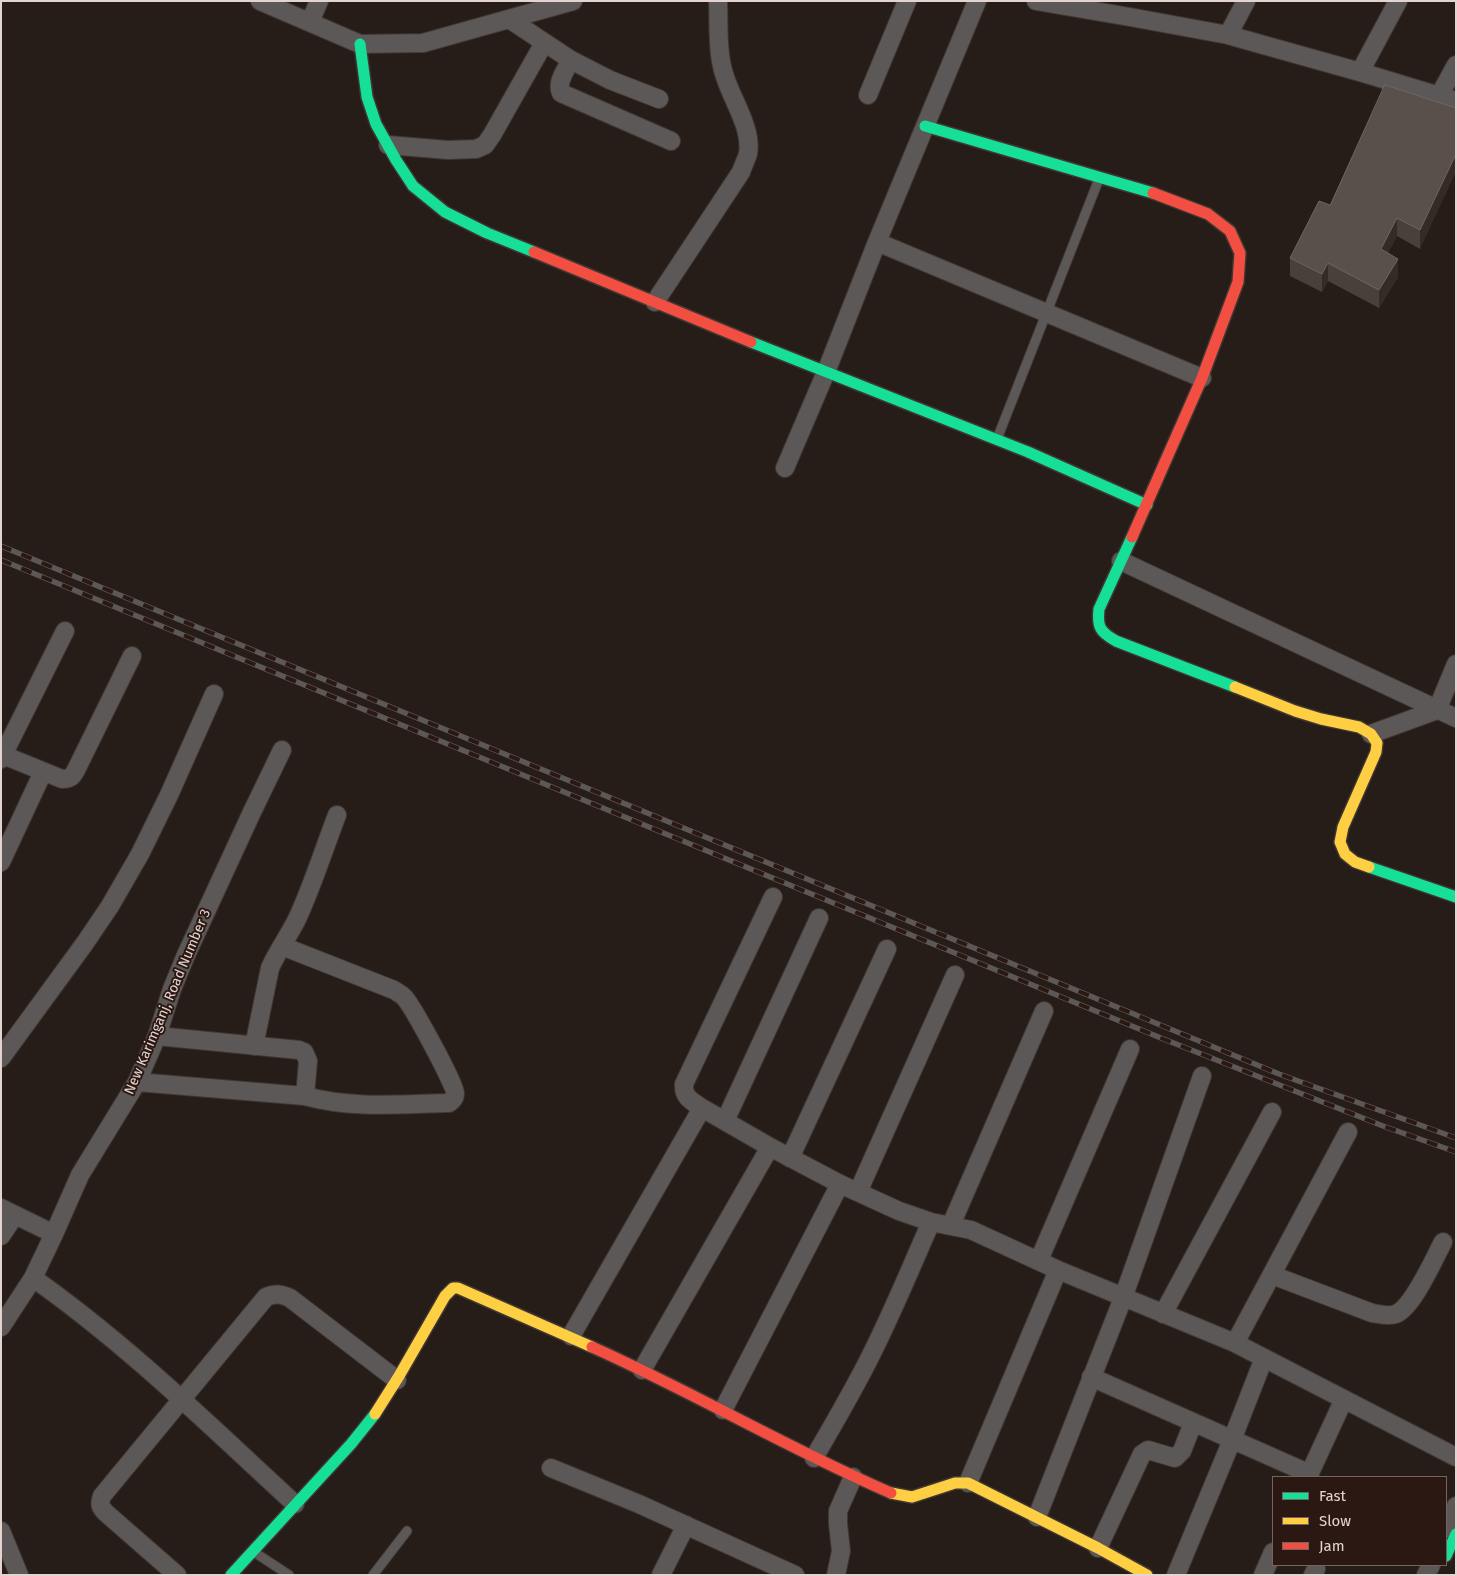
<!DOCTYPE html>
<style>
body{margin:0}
#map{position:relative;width:1457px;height:1576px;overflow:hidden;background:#261c18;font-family:"Fira Sans",sans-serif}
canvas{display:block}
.frame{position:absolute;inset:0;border:2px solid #e3d4cf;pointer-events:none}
.legend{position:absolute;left:1272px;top:1476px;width:175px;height:90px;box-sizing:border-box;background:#2c1812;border:1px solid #75635e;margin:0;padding:6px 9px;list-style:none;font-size:15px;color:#e3d4cf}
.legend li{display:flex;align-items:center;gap:10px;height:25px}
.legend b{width:25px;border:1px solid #75635e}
</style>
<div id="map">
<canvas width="1457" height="1576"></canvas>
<div class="frame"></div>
<ul class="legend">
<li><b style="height:6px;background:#16e098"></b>Fast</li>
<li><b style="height:6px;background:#ffcf43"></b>Slow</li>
<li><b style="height:6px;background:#f24e42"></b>Jam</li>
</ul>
</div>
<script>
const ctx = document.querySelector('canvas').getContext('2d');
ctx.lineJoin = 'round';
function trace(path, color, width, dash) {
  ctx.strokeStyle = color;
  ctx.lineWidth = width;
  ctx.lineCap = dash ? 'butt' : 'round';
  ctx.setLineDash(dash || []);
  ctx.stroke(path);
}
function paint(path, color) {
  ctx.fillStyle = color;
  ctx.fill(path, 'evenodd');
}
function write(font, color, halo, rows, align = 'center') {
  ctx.font = font + ' "Fira Sans",sans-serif';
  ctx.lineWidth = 4;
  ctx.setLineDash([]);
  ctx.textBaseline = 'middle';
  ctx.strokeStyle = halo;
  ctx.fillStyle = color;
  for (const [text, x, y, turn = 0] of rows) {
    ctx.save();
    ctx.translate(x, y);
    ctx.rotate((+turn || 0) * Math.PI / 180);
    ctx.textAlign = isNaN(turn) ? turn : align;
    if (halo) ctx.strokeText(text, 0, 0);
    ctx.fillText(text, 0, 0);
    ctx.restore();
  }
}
const lane = new Path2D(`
 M997,439L1099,179
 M254,1552L289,1575
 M373,1575L407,1531`);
const street = new Path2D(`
 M260,1L360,44L423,43L573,1
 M1036,1L1130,17L1228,35L1360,72L1456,101
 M509,19L571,60L610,80L659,99
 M310,22L319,1
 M1228,35L1246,1
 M571,60C566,70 556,82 561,93L671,141
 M1360,72L1398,1
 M868,95L907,1
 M1439,96L1456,65
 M388,145L448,150L476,149L485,145L492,135L544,43
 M877,242L1202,378
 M655,302L741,172C743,166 746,160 748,154C753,125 727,94 722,66C717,46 719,22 718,1
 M785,468L826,372L877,242L977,1
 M1121,561L1456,718
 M1371,734L1437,710L1456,664
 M3,755L62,779C71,779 73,776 77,768L132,656
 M1,759L65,631
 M1,862L43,772
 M157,1036L299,1050L304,1052L308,1061L305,1096
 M254,1046L270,968C278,950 290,934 298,917C313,884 324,849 337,815
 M1,1058L85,943L110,906L140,854L169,795L214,694
 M137,1082L305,1096C352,1109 401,1104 449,1103C453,1100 455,1098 455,1093C455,1084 412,1005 404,997C401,994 397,992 394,990L282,946
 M702,1108L770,1147L840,1184L899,1211L931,1222L971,1230L1058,1270L1235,1343L1456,1457
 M725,1121L819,918
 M790,1158L887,949
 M858,1192L955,975
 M1,1208L54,1234
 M951,1225L1044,1011
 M1,1236L15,1215
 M1039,1260L1130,1049
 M1272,1275L1372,1313C1380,1314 1388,1317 1396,1314C1413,1307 1434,1259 1443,1242
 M33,1278C127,1344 210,1426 295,1504
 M1163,1314L1272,1112
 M1,1327L33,1278L54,1234L80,1175L137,1082L157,1036L172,989L186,955L252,812L282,750
 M571,1336L702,1108C692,1101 683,1098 684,1084L773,897
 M1235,1343L1348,1132
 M642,1370L770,1147
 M1091,1377L1310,1474
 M723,1410L840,1184
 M814,1458C834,1423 855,1388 873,1351C894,1309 912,1265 931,1222
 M551,1468L639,1504L795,1575
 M1308,1477L1344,1399
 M968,1483L1058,1270
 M1037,1517L1123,1298L1202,1076
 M1446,1529L1456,1506
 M1,1531L19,1575
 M1098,1548L1142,1454L1148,1450L1175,1458L1182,1451L1193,1423
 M177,1575L106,1513C100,1507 99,1504 102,1496L266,1297C276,1293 281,1294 290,1298L397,1380
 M661,1575L686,1525
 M836,1575L841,1551L838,1524V1511L853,1477
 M1176,1575L1232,1440L1264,1358
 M1263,1575L1273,1552
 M1313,1575L1316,1569
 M1426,1575L1431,1565`);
const fast = new Path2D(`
 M360,44L367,97L376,124L396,160L413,186L445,212L487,233L534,252
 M925,126L1153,193
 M751,342L1028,452L1147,505
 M1132,537L1099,609C1097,627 1100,632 1116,641L1235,687
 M1369,867L1456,897
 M1446,1556L1456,1534
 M231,1575L351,1444L375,1414`);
const slow = new Path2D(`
 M1235,687L1295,711L1321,719L1359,727L1371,734L1377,743L1376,752L1343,827L1340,842L1345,854L1355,862L1369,867
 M375,1414L399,1376L445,1296L453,1288H458L592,1347
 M891,1493L912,1497L955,1483H968L1098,1548L1147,1575`);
const jam = new Path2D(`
 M534,252L751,342
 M1132,537L1202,378L1238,282L1240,253L1230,231L1208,214L1153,193
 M592,1347C693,1392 789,1449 891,1493`);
trace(lane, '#403732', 11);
trace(street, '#403732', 20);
trace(fast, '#403732', 14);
trace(slow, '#403732', 14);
trace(jam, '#403732', 14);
trace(lane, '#5c5858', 9);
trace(street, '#5c5858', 18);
trace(fast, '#16e098', 11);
trace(slow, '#ffcf43', 11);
trace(jam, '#f24e42', 11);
const rail = new Path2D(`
 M1,546L1279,1074L1456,1138
 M1,560L1161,1038L1383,1126L1456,1152`);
trace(rail, '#5d5855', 5.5);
trace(rail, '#2c1812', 4, [11]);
paint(new Path2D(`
 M1456,108L1420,249L1397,236L1388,253L1398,277L1379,308L1328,281L1322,292L1290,276V258Z`), '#49403b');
paint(new Path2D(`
 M1456,154V172L1420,249V230Z
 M1397,218V236L1381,267V249Z
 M1398,259V277L1379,308V290Z
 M1328,263V281L1322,292V274Z`), '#342b26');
const building = new Path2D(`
 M1385,85L1456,108V154L1420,230L1397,218L1381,249L1398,259L1379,290L1328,263L1322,274L1290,258L1319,201L1330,205Z`);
paint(building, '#59504b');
trace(building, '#6f6560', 1);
write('14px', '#e3d4cf', '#2c1812', [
 ["New Karimganj, Road Number 3",168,1002,-67]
]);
</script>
